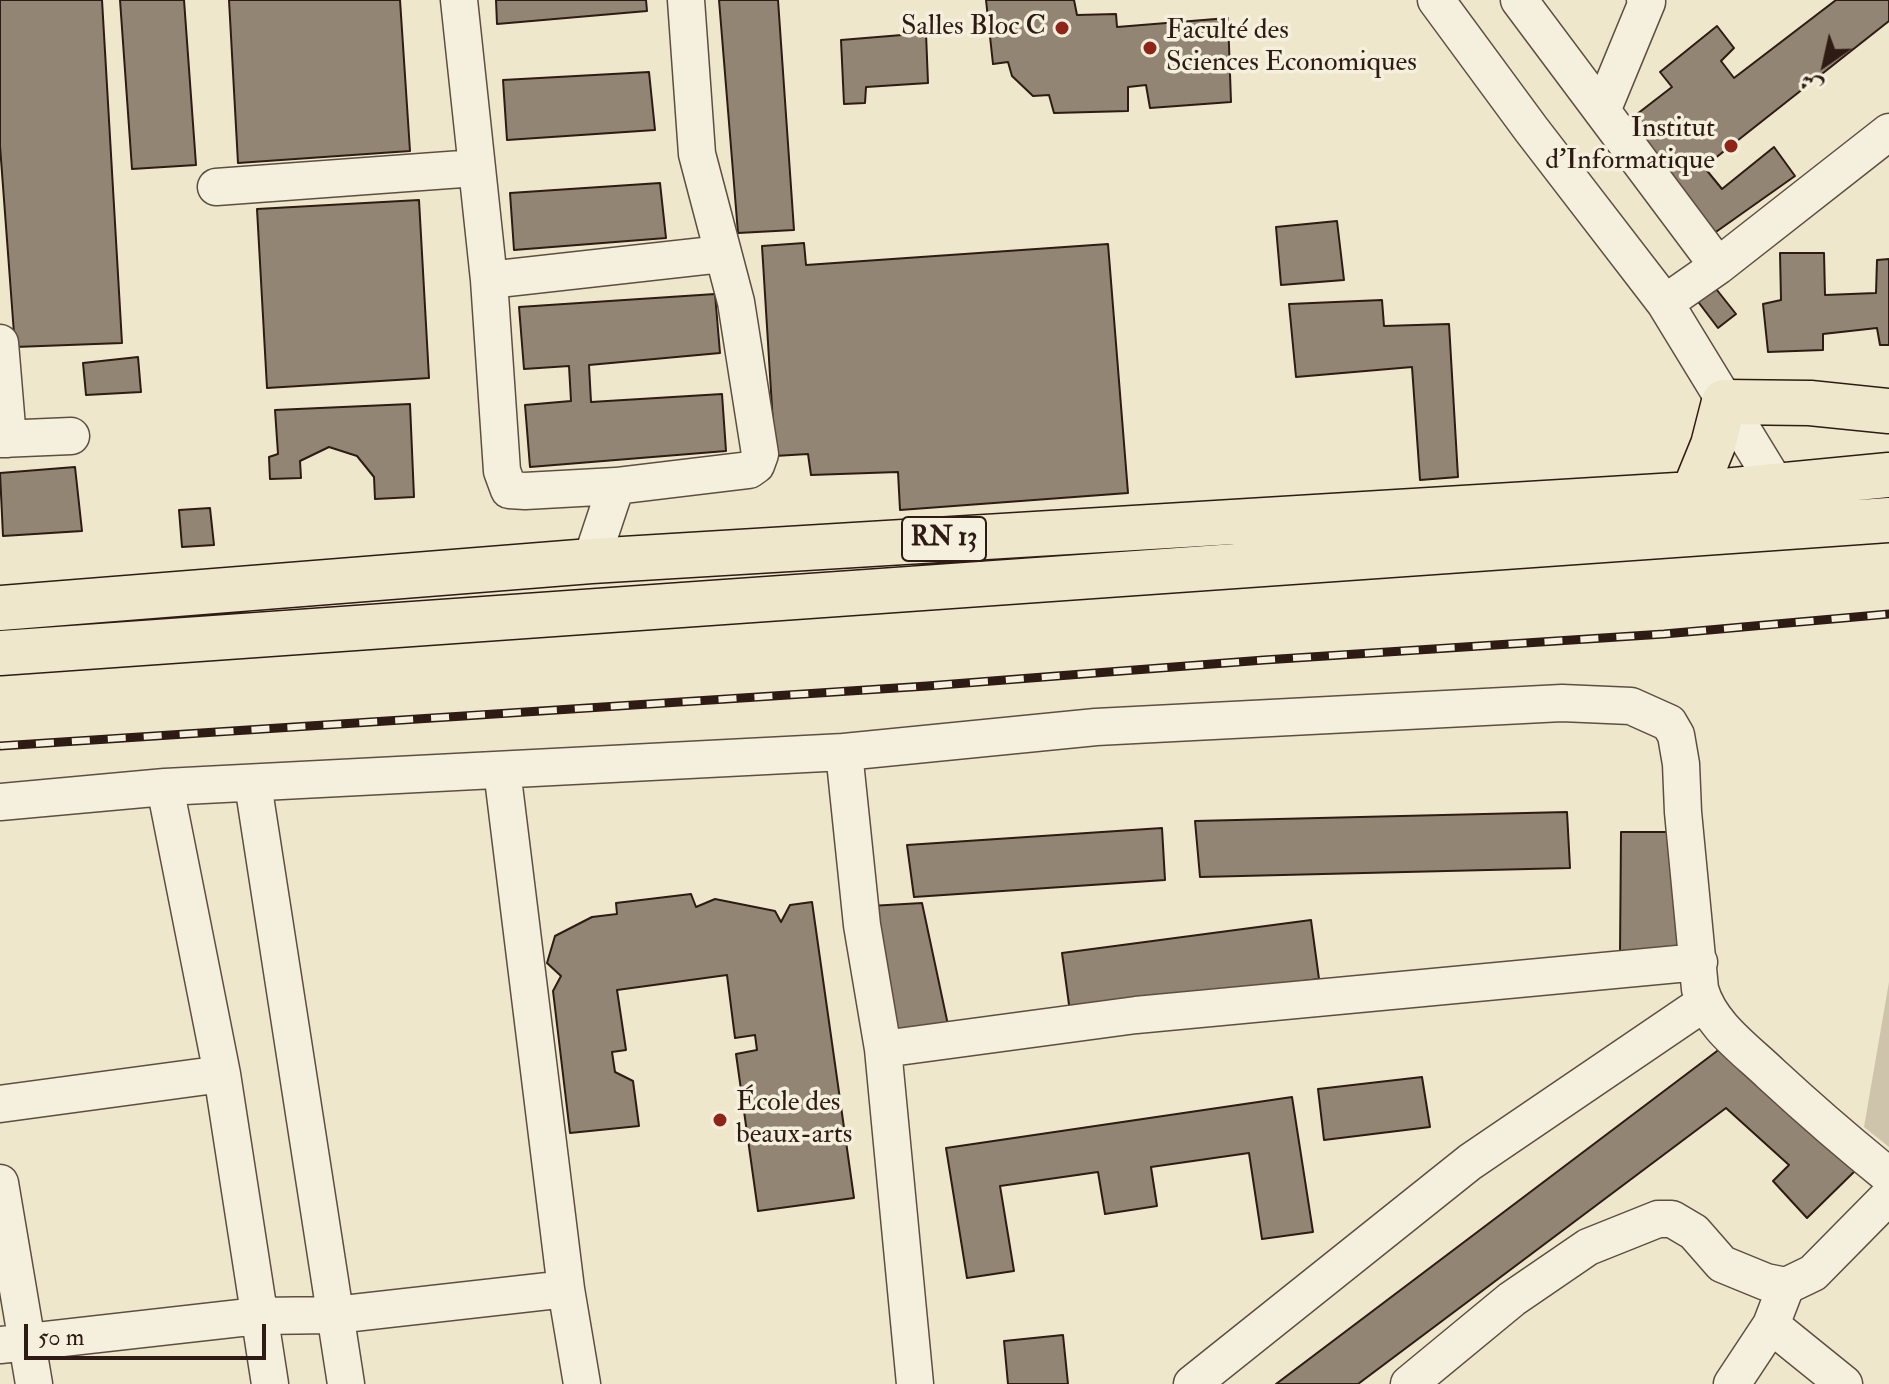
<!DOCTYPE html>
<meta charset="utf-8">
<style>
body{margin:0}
#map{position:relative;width:1889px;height:1384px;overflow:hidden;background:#efe7cb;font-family:"IM FELL Double Pica",Amiri,serif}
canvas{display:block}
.north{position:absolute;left:1785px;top:24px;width:80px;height:80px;-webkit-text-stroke:6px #f5efdd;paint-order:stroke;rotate:214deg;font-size:22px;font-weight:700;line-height:32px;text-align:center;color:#2e1b14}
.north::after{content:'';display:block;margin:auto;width:28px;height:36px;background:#2e1b14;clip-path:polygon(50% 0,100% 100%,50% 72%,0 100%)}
.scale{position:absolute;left:24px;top:1324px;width:242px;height:36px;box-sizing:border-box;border:4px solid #2e1b14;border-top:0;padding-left:10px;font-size:24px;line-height:28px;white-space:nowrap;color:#2e1b14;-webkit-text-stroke:6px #f5efdd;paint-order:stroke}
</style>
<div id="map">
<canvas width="1889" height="1384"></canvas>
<div class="north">ش</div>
<div class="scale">50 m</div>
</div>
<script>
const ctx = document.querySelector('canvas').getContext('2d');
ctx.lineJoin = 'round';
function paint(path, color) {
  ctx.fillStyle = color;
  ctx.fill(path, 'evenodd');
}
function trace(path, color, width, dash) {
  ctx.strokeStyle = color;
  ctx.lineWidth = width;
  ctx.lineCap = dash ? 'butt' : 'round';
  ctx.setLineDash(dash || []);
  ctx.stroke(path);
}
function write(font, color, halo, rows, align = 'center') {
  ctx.font = font + ' "IM FELL Double Pica",serif';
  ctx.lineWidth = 7;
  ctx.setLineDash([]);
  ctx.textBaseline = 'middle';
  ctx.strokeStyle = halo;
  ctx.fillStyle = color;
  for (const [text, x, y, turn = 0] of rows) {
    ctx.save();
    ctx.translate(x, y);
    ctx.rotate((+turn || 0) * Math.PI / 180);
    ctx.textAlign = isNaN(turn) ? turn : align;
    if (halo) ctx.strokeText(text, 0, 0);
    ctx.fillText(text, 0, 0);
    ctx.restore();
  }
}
paint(new Path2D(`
 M1889,982V1147L1864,1127Z`), '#cec4ac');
const building = new Path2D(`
 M0,0H102L122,343L15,347L0,146Z
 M120,0H184L196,165L132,169Z
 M229,0H400L410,151L238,163Z
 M496,0H646L647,11L497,24Z
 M719,0H778L794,230L738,233Z
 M986,0H1074L1077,15L1116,14L1117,27L1228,18L1231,102L1150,108L1146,85L1128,87V111L1054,113L1049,95L1033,96L1012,76L1008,62L993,64Z
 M1836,0H1889V21L1704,167L1722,189L1774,147L1795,176L1713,234L1628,121L1672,87L1660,72L1717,26L1734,48L1721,61L1734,78Z
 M926,33L928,83L866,87L865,103L844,104L841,40Z
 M649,72L655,130L507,140L503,80Z
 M660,183L666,238L514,250L510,193Z
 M419,200L429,378L267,388L257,209Z
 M1337,221L1344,280L1281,285L1276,227Z
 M804,243L806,265L1108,244L1128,493L900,510L898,472L811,475L808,454L775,456L762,246Z
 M1780,253H1824L1825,295L1876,293L1877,260L1889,259V345H1880L1877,328L1823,334V350L1768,352L1763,304L1781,300Z
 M1713,285L1736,314L1718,328L1696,299Z
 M715,294L720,353L589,365L591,402L722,394L726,451L530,467L525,405L571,401L569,366L524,369L519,307Z
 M1382,300L1384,326L1449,324L1458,477L1420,480L1412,367L1296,377L1289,304Z
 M138,357L141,392L86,395L83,363Z
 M410,404L414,497L375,499L374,477L357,456L329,447L300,461L301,478L270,479L269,457L278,454L275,410Z
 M75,467L82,531L3,536L0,473Z
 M210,508L214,545L182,547L179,510Z
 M1567,812L1570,868L1200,877L1195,821Z
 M1162,828L1165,880L914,897L907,845Z
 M1621,832H1678L1677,955L1620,954Z
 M691,894L696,907L715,899L775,911L781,922L790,905L812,902L854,1198L758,1211L736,1054L757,1050L755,1035L735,1038L727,975L617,990L626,1050L612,1052L615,1072L633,1081L639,1126L570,1133L553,991L561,976L547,963L555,936L592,917L617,914L616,903Z
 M922,903L948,1025L892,1031L870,906Z
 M1311,920L1319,979L1070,1012L1062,953Z
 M1729,1042L1860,1166L1807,1218L1773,1181L1789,1165L1726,1108L1358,1384H1276Z
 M1422,1077L1430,1127L1324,1140L1318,1089Z
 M1292,1097L1313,1232L1262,1239L1249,1153L1151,1167L1157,1206L1105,1214L1098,1172L1000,1186L1014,1271L967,1278L946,1148Z
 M1063,1335L1068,1384H1008L1004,1341Z`);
paint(building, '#928573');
trace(building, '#2e1b14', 2);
const minor = new Path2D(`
 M459,0L489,280L502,471L509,490L525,491L616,486L591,561
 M1436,0L1531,129L1665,303L1789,506
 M1519,0L1718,266L1665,303
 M1602,111L1647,2L1645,0
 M216,187L476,168
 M1718,266L1889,132
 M489,280L722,254
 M0,343L8,439
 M0,439L71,436
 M616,486L749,470L756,465L760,454L736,302L697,154L686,0
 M844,752L862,925L883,1049L915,1384
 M502,770L566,1289L582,1384
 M253,784L346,1384
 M165,787L222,1074L270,1384
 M0,802L165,787L844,752L1096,727L1562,703L1631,706L1669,723L1676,735L1681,764L1683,812L1700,989C1710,1025 1745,1049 1771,1074C1810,1110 1848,1143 1889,1176
 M883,1049L1136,1015L1699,962
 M0,1104L222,1074
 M0,1183L34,1384
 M1771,1325L1844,1384
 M0,1345L258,1316L335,1315L566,1289
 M1192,1384L1470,1162L1704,1003
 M1409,1384L1512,1299L1588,1247L1658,1219H1672L1694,1232L1722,1264L1766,1282L1786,1286L1813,1273L1889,1196
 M1732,1384L1771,1325L1786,1286`);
const major = new Path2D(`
 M1693,494L1713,445L1724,402L1810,403L1889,411
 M0,608L591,561L1693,494L1889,475
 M0,653L1889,520`);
trace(minor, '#5e4e42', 39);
trace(major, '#2e1b14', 47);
trace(minor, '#f5efdd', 36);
trace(major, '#efe7cb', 44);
const rail = new Path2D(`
 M0,746L927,686L1264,660L1664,634L1889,614`);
trace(rail, '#2e1b14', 9);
trace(rail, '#f5efdd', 6, [18]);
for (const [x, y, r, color] of [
 [1062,28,8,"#8f2418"],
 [1150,48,8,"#8f2418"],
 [1731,146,8,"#8f2418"],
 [720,1120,8,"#8f2418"]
]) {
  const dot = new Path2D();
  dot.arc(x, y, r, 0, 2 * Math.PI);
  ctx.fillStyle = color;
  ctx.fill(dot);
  trace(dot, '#f5efdd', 3);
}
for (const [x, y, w] of [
 [944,539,84]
]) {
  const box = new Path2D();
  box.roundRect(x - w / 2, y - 22, w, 44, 6);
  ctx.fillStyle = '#f5efdd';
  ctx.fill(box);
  trace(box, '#2e1b14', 2);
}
write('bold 26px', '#2e1b14', null, [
 ["RN 13",944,539]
]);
write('28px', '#2e1b14', '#f5efdd', [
 ["Salles Bloc C",1046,28],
 ["Faculté des",1166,32,"left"],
 ["Sciences Economiques",1166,64,"left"],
 ["Institut",1715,130],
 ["d'Informatique",1715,162],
 ["École des",736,1104,"left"],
 ["beaux-arts",736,1136,"left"]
], 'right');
</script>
